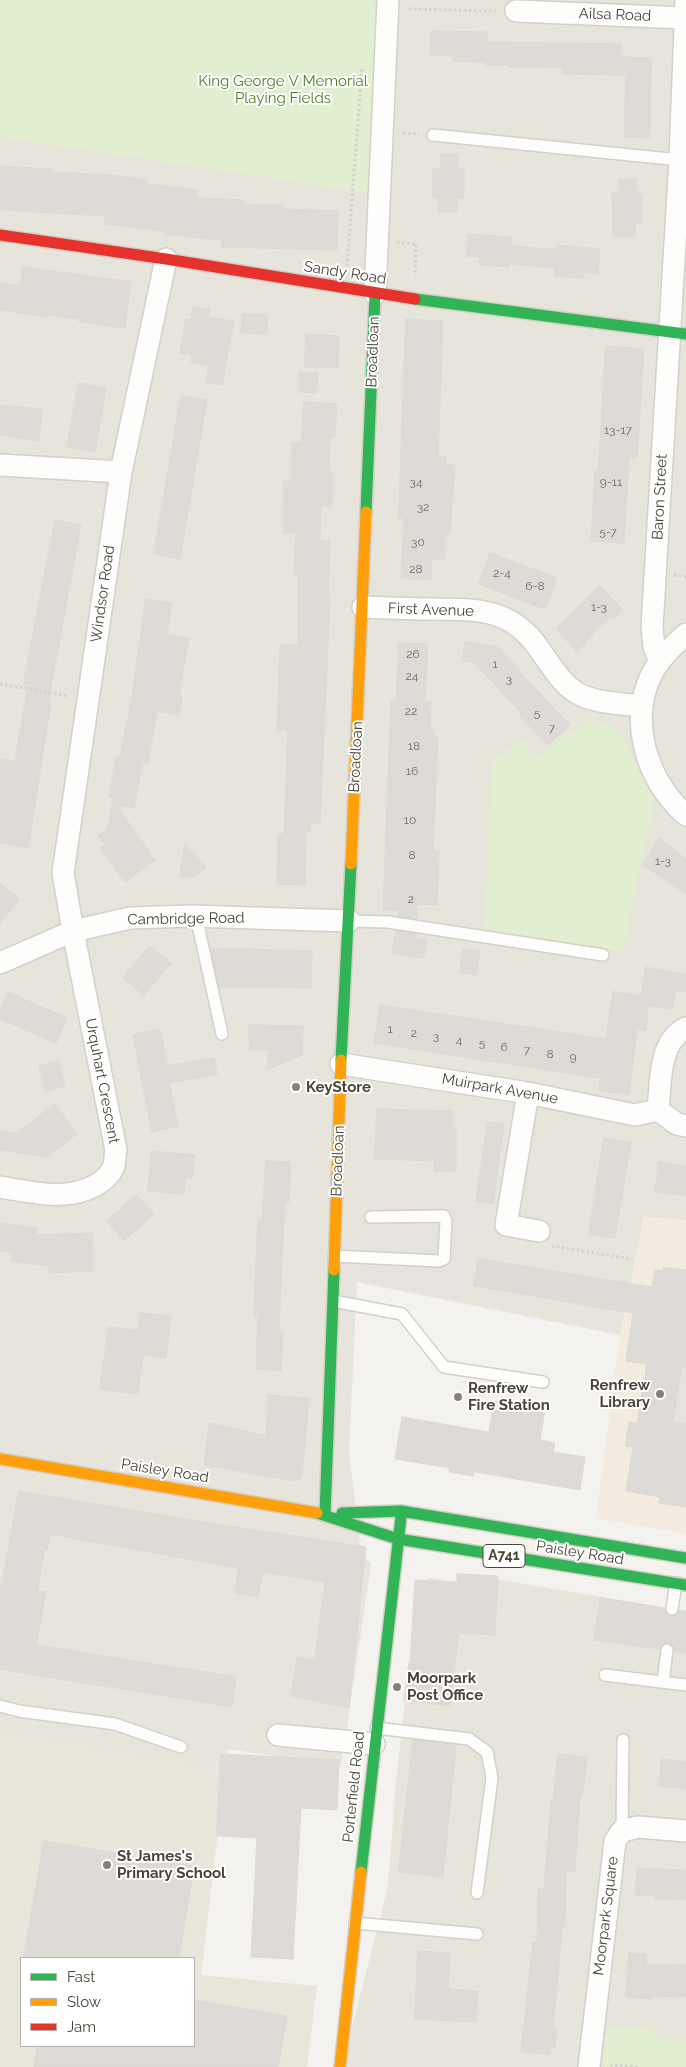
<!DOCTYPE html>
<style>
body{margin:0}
#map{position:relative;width:686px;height:2067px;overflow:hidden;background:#f4f2ee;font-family:Raleway,sans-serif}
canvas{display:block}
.legend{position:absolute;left:20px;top:1957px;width:175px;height:90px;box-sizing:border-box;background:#fff;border:1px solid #b7b4b0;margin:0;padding:6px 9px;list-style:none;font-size:15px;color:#4b4439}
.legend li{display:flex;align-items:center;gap:10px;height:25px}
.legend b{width:25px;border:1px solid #b7b4b0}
</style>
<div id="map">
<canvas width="686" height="2067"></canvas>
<ul class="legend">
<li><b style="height:6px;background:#30b455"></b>Fast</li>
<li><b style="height:6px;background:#ff9f0a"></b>Slow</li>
<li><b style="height:6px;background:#e5322d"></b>Jam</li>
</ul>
</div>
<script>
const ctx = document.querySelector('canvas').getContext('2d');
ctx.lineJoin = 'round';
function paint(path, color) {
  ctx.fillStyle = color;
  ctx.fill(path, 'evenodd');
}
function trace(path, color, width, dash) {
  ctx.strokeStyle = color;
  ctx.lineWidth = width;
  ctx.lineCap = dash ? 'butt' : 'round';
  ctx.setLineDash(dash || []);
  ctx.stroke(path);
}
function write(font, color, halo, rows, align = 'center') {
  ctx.font = font + ' Raleway,sans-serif';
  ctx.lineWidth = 4;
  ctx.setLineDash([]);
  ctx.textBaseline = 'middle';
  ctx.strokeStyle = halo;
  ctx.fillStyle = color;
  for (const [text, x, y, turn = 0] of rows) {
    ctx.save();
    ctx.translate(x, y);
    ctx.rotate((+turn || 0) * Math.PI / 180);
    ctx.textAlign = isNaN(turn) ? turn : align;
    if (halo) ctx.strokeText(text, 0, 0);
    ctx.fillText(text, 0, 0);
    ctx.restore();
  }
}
paint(new Path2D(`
 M0,0H686V1220L644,1217L620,1335L357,1282L349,1453L361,1552L371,1564L341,1766L228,1749L225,1771L0,1731Z
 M459,1573L686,1611V2067H342L388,1886L396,1781L419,1583L431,1578L459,1583Z`), '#e7e4dc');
paint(new Path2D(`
 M644,1217L686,1220V1534L596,1518L620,1335Z`), '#f3ebdf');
paint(new Path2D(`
 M0,1731L225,1771L201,1975L317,1986L307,2067H0ZM21,1958H194V2046H21Z`), '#eae5da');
paint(new Path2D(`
 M0,0H378L369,193L0,137Z
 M588,720L604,723L625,740L655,803L639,870L623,952L485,930L491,762L523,739L537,757Z
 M607,2026L647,2028L660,2039L686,2041V2067H603Z`), '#e1eecf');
paint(new Path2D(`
 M364,1192L476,1197V1201L481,1202L462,1303L360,1282Z
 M682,1366L686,1367V1424L673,1421Z`), '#e6e3df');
const building = new Path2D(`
 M431,31L487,32V42L621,44V57L651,58L650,138L624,137L626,75L563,74V68L509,67V65H485V62L453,61V56L431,55Z
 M441,154H458V169H464V198H457V212H438V198H433V168H441Z
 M0,166L51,169V172L110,175L147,180V184L197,190V198L243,200V204L283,205L282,209L338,211L337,250L221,247L222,240L165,234V231L104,224L105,216L0,210Z
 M619,179H637V194H642V223H635V237H613L612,192H619Z
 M468,234L512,237L511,245L524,247L556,250V245L600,249L598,274L584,272L583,278L554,276L555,268L509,264V267L479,265V257L467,256Z
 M23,267L131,282L125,328L79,322L80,319L46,315V317L0,310V283L20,285Z
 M193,307L210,309L209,317L234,321L222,385L206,382L209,365L191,362L192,355L180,353L186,319L191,320Z
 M243,314H267V334L241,333Z
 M406,319L443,321L438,457H446V464H455L450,534H445L444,559H431V580L401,578L404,518H399Z
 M306,334L339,336L338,368L305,367Z
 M606,346L644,349L637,457L629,458L624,543L591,541L595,471H598Z
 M300,372L318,373L316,393L299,392Z
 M79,383L106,388L95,452L67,447Z
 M181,396L207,400L180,559L154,554Z
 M304,402L337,404L335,437H330L329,471L333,472L332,507L321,506L320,540L330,541L328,598H330L320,824L311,823L310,832L306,831L305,885L277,884L278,834H284L288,730H277L280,645H298V574H294L296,533H283L284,481H291L292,442H301Z
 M0,405L42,409L39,441L0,435Z
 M55,520L81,525L48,703H51L28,848L0,843V759L15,761L28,685L24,684Z
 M490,553L557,578L545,609L479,584Z
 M600,586L623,610L614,618H609L598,628L577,652L556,629Z
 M146,599L172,603L167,635L189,638L179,695L182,696L179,715L157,711L148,763L143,762L134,808L116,805L155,860L125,882L100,848L105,845L98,835L108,828L113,798L109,797L116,757H120L131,703Z
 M465,642L497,646L521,671L520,673L570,725L548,745L519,715L521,713L474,662L463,661Z
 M399,643L428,644L425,702H431L430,730H434V737H438L433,851H439L437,905L417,904V919L398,916L399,910H383L391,700H396Z
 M660,838L686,859V894L643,865Z
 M185,845L206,867L194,878L180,876Z
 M0,883L20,899L0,923Z
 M396,931L416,934V938L427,940L424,958L392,953Z
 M150,946L171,963L144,995L123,978Z
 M211,948L312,951L311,988L219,987Z
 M463,949L480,951L476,975L460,972Z
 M646,967L686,974V992L676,990L672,1009L648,1006L646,1030L637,1029L629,1094L599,1091L600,1078L374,1043L380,1005L606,1039L613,991L641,996Z
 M8,992L67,1018L56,1043L0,1019V1010Z
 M249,1025L303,1026L302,1055L266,1070L270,1050H250Z
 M160,1029L168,1066L214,1058L217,1074L169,1083L178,1126L152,1132L133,1035Z
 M59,1061L65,1086L45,1092L39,1066Z
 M55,1104L77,1134L46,1157L0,1150V1130L17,1133Z
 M377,1109L453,1111V1129H456V1171H434L435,1161L375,1159Z
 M488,1122L504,1124L493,1204L476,1201Z
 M604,1138L631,1142L615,1238L589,1234Z
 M152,1151L195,1155L192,1178L185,1177L184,1194L148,1191Z
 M266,1161L291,1162L289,1202H285L281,1277L279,1331L283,1332L281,1371L256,1369L258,1315H254L256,1260L258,1220L262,1221Z
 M659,1162L686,1166V1196L655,1192Z
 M136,1195L154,1214L124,1241L107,1221Z
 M0,1223L37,1228L36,1235L92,1233L93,1271L49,1273V1266L11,1261L12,1253L0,1251Z
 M478,1259L652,1287L655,1270L663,1271V1267L686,1270V1367L682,1366L673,1421L686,1424V1507L659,1503L660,1497L626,1491L633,1447L625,1446L629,1422L637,1423L647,1364L626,1361L633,1313L474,1286Z
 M140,1313L171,1316L166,1358L143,1354L138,1394L100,1389L108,1327L138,1330Z
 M268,1395L309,1398L302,1476L296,1481L204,1465L209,1423L266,1436Z
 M494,1401L545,1410L540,1440L555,1443L553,1452L585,1457L580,1490L476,1472H474L473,1476L449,1472L450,1468L395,1459L402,1417L489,1432Z
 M19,1491L196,1521L366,1547L349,1708L291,1696L297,1657L315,1660L325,1582L263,1572L258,1597L235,1593L238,1568L50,1534L47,1550L45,1549L37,1591L46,1592L36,1645L236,1677L232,1707L0,1669V1594Z
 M457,1574L498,1576L495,1635L459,1633L450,1706L404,1700L409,1662H410L415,1580L457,1582Z
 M601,1598L665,1608L667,1614L671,1616L678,1614L679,1610L686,1611V1653L674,1651V1647L668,1643H664L660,1649L594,1640Z
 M413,1740L456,1745L443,1877L399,1872Z
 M221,1754L339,1760L337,1810L301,1808L293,1959L251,1957L257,1838L217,1836Z
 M558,1754L587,1757L583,1794H580L575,1872L566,1871L565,1927H562L553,2029H557L555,2047H550L549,2054L521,2052L533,1942L537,1943L538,1889H544L551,1801H553Z
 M662,1759L686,1762V1789L659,1786Z
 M44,1841L194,1866L179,1958H24Z
 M637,1868L686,1870V1900L655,1899V1896L636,1895Z
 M418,1951L450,1953L448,1989L478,1991L476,2022L415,2019Z
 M629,1953L647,1954L646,1965L686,1964V1996L651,1997V1999L626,1997Z
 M194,2000L287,2016L278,2067H34L37,2046H194Z`);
paint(building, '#dedbd6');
trace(building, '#dcd9d4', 1);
const lane = new Path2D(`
 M433,135L680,160
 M196,916L222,1034
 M349,921L388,922L603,955
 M334,1256L439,1261L444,1259L446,1221L444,1216L371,1217
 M333,1301L402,1314L444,1367L543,1382
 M672,1609L676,1583
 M605,1675L686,1685
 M663,1682L667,1650
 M0,1706L19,1711L115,1724L181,1747
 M376,1728L469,1739L487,1752L492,1778L477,1893
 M622,1831L623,1740
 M355,1923L477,1934`);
const street = new Path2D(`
 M516,11L685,18
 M375,294L388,0
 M0,465L121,472
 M363,607C387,608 411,609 435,609C459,610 484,608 506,619C543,636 550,682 583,696C600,703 623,704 642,706
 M686,634C676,643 665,653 657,665C626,713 644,779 686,815
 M660,661L654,647L652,627L680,160L686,0
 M0,963L73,931L130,918L191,916L349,921
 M341,1064L528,1093L635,1115L658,1110
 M528,1093L506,1225L539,1231
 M658,1110C661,1083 658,1042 686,1028
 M658,1110L677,1124L686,1126
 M0,1187C32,1192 66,1202 96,1185C103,1181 111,1174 114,1166C115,1161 115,1155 116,1150L73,931L63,873L121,472L166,259
 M278,1735L374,1744
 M589,2067L615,1841L622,1831L638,1827L686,1831`);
const fast = new Path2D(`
 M415,299L686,334
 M366,512L375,294
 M341,1060L351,864
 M317,1513L398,1539L686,1585
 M342,1513L401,1511L686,1558
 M325,1514L334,1270
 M361,1872L401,1517`);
const slow = new Path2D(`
 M351,864L366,512
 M334,1270L341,1060
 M0,1459L317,1513
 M340,2067L361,1872`);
const jam = new Path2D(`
 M0,235L166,259L415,299`);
trace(lane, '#d2d0cb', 14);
trace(street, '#d2d0cb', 24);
trace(fast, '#d3cfc5', 14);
trace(slow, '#d3cfc5', 14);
trace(jam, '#d3cfc5', 14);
trace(new Path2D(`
 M409,9L497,11
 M403,133L419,134
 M397,242L416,244L415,276
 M347,266L362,68
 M674,575L686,577
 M0,684L68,696
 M552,1246L632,1259
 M610,2065L638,2067`), '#d3d2cc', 3, [2.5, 2.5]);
trace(lane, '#fdfdfc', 11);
trace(street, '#fdfdfc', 21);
trace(fast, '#30b455', 11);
trace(slow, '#ff9f0a', 11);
trace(jam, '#e5322d', 11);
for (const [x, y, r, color] of [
 [296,1087,5,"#868178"],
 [660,1394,5,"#868178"],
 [458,1397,5,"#868178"],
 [397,1687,5,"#868178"],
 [107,1865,5,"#868178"]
]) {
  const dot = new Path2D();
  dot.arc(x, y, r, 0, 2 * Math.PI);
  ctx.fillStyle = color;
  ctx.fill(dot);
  trace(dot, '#fff', 2);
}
write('12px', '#706a61', null, [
 ["13-17",618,430],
 ["34",416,482],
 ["9-11",611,482],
 ["32",423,507],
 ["5-7",608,532],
 ["30",418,542],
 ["28",416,569],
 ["2-4",502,573],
 ["6-8",535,586],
 ["1-3",599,607],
 ["26",413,654],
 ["1",495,664],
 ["24",412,676],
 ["3",509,679],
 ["22",411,711],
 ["5",537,713],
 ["7",552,728],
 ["18",414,746],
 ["16",412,771],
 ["10",410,820],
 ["8",412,855],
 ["1-3",663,861],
 ["2",411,899],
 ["1",390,1029],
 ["2",414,1033],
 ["3",436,1036],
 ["4",459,1040],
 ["5",482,1043],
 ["6",504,1047],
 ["7",527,1050],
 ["8",550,1054],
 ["9",573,1057]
]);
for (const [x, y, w] of [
 [504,1556,42]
]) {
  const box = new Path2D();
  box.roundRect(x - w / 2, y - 11.5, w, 23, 4);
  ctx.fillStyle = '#fff';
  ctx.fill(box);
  trace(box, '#4b4439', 1);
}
write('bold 14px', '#4b4439', null, [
 ["A741",504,1556]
]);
write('15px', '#4b4439', '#fff', [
 ["Ailsa Road",615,15,2],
 ["Sandy Road",345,273,9],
 ["Broadloan",373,352,-88],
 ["Baron Street",660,497,-87],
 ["Windsor Road",103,594,-82],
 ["First Avenue",431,610,2],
 ["Broadloan",356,757,-87],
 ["Cambridge Road",186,919,-1],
 ["Urquhart Crescent",102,1081,79],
 ["Muirpark Avenue",500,1089,10],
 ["Broadloan",338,1161,-88],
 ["Paisley Road",165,1471,9],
 ["Paisley Road",580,1553,9],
 ["Porterfield Road",354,1787,-84],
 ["Moorpark Square",606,1916,-83]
]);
write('15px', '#4a7f2a', '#fff', [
 ["King George V Memorial",283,81],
 ["Playing Fields",283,98]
]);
write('bold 15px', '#4b4439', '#fff', [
 ["KeyStore",306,1087],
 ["Renfrew",650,1385,"right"],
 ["Library",650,1402,"right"],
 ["Renfrew",468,1388],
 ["Fire Station",468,1405],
 ["Moorpark",407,1678],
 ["Post Office",407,1695],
 ["St James's",117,1856],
 ["Primary School",117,1873]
], 'left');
</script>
